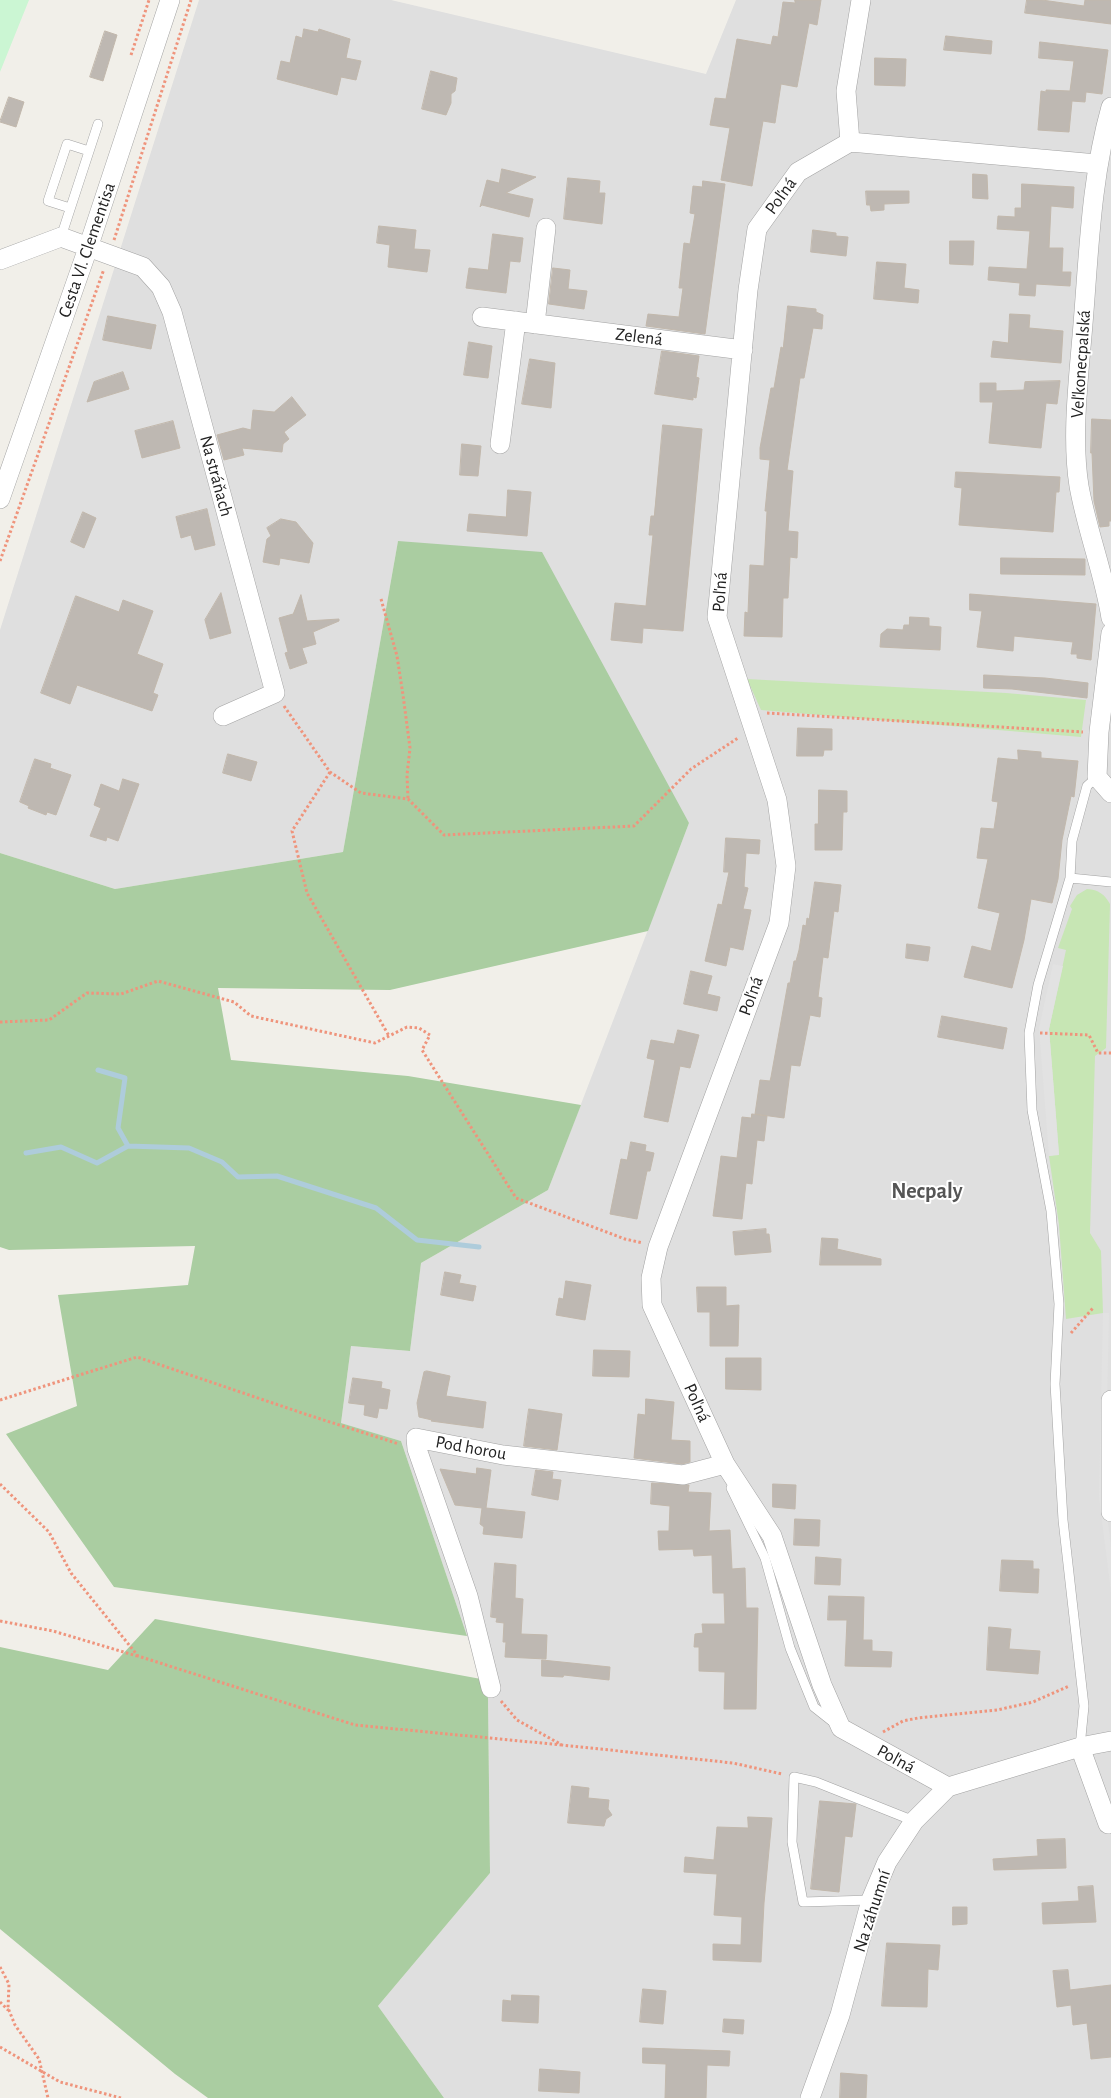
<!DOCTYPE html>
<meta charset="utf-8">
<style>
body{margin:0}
canvas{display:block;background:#f1efe9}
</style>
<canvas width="1111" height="2098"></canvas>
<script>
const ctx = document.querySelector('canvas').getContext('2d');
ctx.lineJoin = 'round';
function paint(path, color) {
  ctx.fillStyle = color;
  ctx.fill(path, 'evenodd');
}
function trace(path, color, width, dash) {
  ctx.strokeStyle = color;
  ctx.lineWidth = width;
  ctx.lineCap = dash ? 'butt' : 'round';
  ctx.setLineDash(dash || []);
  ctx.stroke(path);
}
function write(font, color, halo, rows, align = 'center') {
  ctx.font = font + ' "Alegreya Sans",sans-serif';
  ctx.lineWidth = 4;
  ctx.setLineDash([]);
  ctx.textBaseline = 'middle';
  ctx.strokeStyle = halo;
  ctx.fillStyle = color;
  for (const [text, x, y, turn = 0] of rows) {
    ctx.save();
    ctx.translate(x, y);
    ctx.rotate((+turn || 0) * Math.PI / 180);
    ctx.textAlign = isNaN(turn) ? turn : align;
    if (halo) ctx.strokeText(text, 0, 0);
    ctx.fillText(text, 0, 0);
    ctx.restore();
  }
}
paint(new Path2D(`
 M199,0H391L706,74L736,0H1111V2098H444L378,2006L490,1873L488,1698L401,1441L341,1423L351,1346L410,1351L421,1263L548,1190L689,823L398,541L343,852L115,889L0,853V630Z`), '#dfdfdf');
paint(new Path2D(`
 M747,679L1006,693L1086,700L1081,737L761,710Z
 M1087,889C1099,890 1104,894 1110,904L1106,1048L1095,1056L1090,1233L1101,1251L1103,1313L1066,1319L1059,1225L1049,1156L1059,1154L1049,1029L1066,950L1058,948L1072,909L1070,906L1077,895Z`), '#c7e6b4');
paint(new Path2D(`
 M398,541L542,552L689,823L648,931L390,990L218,988L231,1060L408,1076L581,1105L548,1190L421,1263L410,1351L351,1346L341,1423L401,1441L467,1636L114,1587L6,1434L77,1406L58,1295L188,1285L195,1246L9,1250L0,1247V853L115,889L343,852Z
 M155,1619L481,1679L488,1698L490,1873L378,2006L444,2098H208L175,2074L0,1929V1647L108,1670Z`), '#aacda1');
paint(new Path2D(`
 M0,0H29L0,72Z`), '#cbf6d3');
paint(new Path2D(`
 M1053,964L1063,966L1049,1029L1059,1155L1049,1156L1039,1028Z
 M1103,1313H1109L1105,1497L1111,1547V1592L1099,1497Z`), '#e2e2e2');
trace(new Path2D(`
 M98,1070L125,1078L118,1128L128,1146
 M26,1153L61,1147L97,1163L128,1146L189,1148L222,1162L238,1177L277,1176L376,1208L417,1240L479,1247`), '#aeccdb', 5);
const building = new Path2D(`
 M795,0H821L817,25L809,23L797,87L781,84L775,123L763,121L752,186L721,180L730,128L710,125L715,98L726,99L737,39L771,45L773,36L778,37L783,2L795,3Z
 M1027,0H1042L1084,6L1085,0H1111V24L1025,13Z
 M304,29L318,32L319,29L350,39L346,58L361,61L356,80L341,77L337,95L277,79L281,61L290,63L296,36L302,38Z
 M105,31L117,35L103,81L90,77Z
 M946,36L992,41L991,54L944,50Z
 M1040,42L1108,50L1102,94L1086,92L1085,102L1072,101L1069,132L1038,130L1041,91L1046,92V90L1070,91L1074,61L1039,58Z
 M875,58L906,59L905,86L875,85Z
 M431,71L457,78L455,91L451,94V103L446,115L422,109Z
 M9,97L24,102L16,127L0,122Z
 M502,169L536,177L506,193L533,199L529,217L482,205L480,207L487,180L499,183Z
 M973,174L987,175L988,199L973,198Z
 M568,178L600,181L599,193H605L602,224L564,219Z
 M703,181L725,184L705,334L646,326L648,314L679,317L683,288H679L684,243L690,244L695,214L690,213L693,186L702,187Z
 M1022,184L1074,187L1073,208L1051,206L1049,248H1063L1062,272H1071L1070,286L1036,284L1035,296L1019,295L1020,283L988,280L989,267L1027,269L1030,231L997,229L998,216L1015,217V208H1021Z
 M866,191H909V203L884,204V210L871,211L870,205H867Z
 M379,226L416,230L414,249L430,250L427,272L388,267L390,245L377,243Z
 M813,230L836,233V236L848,237L846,256L811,252Z
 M493,234L523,238L520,262L510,261L506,293L466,288L469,268L488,270Z
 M950,241H974L973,265L950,264Z
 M877,262L906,264L904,288L919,290L918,303L874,299Z
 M553,268L570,270L568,289L587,291L584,309L549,304Z
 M788,306L816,309V312L823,315L822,329L813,328L804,378H800L787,470L793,471L788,531L798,532L797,558L790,557L788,598H783L782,637L744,636L745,612L748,613L750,565L764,566L767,511H765L770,460L760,459V448L771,388H774L781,347L783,348Z
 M1010,314L1030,315L1029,328L1063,331L1061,363L991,357L993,341L1008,343Z
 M108,316L156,325L151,349L103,340Z
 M469,342L492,346L488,378L464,375Z
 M662,351L699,356L696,377L699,378L696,398L693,397V400L655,394Z
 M530,359L555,363L551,408L522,404Z
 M123,372L129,389L87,402L94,382Z
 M1060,381L1057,404L1046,403L1041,448L989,443L993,402H980V383H996V391L1024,390L1025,382Z
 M292,397L306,415L284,432L289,439L283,444L282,452L242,448L244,455L224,460L217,435L243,428L251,430L253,410L274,412Z
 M1092,419L1111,420V521H1109V526L1100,527L1094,501L1092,453H1091Z
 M173,421L180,448L142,458L135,431Z
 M663,425L702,429L683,631L643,628L642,643L611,640L615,603L646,606L653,535H649L650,525L651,516H654Z
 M462,444L481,446L478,476L460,475Z
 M956,472L1060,477L1059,492H1056L1053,532L959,525L962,488L955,487Z
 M508,490L531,492L527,536L467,531L469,514L506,517Z
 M207,509L215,545L195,550L191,535L181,538L176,517Z
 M83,512L96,518L84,548L71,542Z
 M281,519L296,522L313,543L309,563L280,558L279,565L263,562L267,539L271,536L267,528Z
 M1001,558L1085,559V575L1001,574Z
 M221,593L231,633L210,639L205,620Z
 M970,594L1096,604L1091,660L1077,658V654H1071L1073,642L1014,636L1013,651L977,647L982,611L970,610Z
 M301,595L307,621L339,619V621L313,632L316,644L302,648L307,663L290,669L285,653L288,652L279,618L293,614Z
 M76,596L119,612L123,600L153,611L137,654L163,664L153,693L158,695L152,711L77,685L70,704L41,693Z
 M910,617L929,618V626L941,627L940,650L880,647L881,634L887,629L903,630L904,625H909Z
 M984,675L1045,678L1088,683L1087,698L1012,689L984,688Z
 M798,728L832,729V750H824L823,756H797Z
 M1018,750L1041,752V758L1078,761L1074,797L1071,796L1062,840L1058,879L1052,903L1031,899L1024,940L1012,988L964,977L972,946L991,951L1000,913L978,908L988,859L977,858L981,828L994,829L998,802L992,801L998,758L1018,760Z
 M228,754L257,762L251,781L223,773Z
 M35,759L51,764L50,768L71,775L56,815L47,812L46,815L28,808L29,806L20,802Z
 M123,779L139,784L118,841L107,837L106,841L90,836L101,808L94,805L101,784L119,791Z
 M819,790L847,791V812H843L842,850H815V824H818Z
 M726,838L760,840L759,854L746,853L744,887L748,888L743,909L751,910L743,950L730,947L726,966L705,961L718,904L722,905L729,872H724Z
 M815,882L841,885L838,912L834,911L828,958L823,957L818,997L822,998L820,1017L810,1015L800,1066L791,1065L784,1118L755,1114L760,1080L770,1081L771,1077L788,983H790L794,961H796L799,950L803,925L806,926L807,918L809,919Z
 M907,944L930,947L928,961L906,958Z
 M691,971L712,976L707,994L720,997L717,1011L684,1004Z
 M942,1016L1007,1028L1003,1049L938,1037Z
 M678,1030L699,1035L690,1068L680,1066L668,1122L644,1117L655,1060L647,1058L651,1040L674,1044Z
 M752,1114L767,1116L764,1141L757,1140L752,1184L746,1183L742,1219L713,1216L721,1156L737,1158L742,1117L751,1118Z
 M631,1142L646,1145L645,1151L654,1153L650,1171H647L637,1219L610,1214L621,1159L627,1160Z
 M766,1229V1234H769L771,1252L735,1255L733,1232Z
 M822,1238L838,1239L837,1249L881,1259V1265H820Z
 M445,1272L461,1275L459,1283L476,1286L473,1301L441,1295Z
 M566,1281L591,1285L585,1320L556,1315L559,1298L563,1299Z
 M697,1287H726V1306L739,1305L738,1346H710V1312H698Z
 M594,1350L630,1351L629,1377L593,1376Z
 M726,1358H761V1390L726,1389Z
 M427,1371L450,1376L446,1396L486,1402L483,1428L431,1421L432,1420L419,1417L417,1403L424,1372Z
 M353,1378L382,1382L381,1388L390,1390L387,1409L379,1408L377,1418L364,1415L365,1405L349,1403Z
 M646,1399L674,1402L671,1440L690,1441V1462L682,1464L634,1458L638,1414L645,1415Z
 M529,1409L562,1414L557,1450L524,1446Z
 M477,1468L491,1470L486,1508L525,1512L522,1538L483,1534L484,1527L480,1524L482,1508L455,1505L440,1469L476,1474Z
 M536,1470L553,1472L552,1479L561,1480L558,1500L532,1495Z
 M652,1483L689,1485L688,1492L711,1493L709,1531L730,1530L732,1569L745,1568L746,1608H758L756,1709H724L725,1672L699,1671V1647H694L695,1634L703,1633L702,1624H725L724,1593H713L712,1555L694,1556L693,1549L659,1550L658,1531H669L670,1506L651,1504Z
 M773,1484L796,1485L795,1509L773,1507Z
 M795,1519L820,1520L819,1546L794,1545Z
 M816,1557L841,1559L840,1585L815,1584Z
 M1002,1560L1033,1561V1569H1039L1038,1593L1000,1591Z
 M495,1563L516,1565L515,1598L523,1599L521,1634L547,1635L546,1659L505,1657L506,1642H503L504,1623L496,1622L497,1618L491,1617Z
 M829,1596L864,1597L863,1640H872V1651L892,1652L891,1667L845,1666L847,1620H828Z
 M989,1627L1011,1629L1009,1649L1040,1651L1038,1674L987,1670Z
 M542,1660L610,1667L609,1680L564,1675L563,1677L542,1676Z
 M572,1786L589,1788L588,1798L609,1800L608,1809L612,1815L606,1819L604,1826L568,1823Z
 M820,1801L856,1804L852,1837L845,1836L839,1892L811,1889Z
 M748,1817L772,1818L764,1903L761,1962L713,1960V1944L741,1945L742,1917L714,1915L717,1874L684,1872L685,1857L714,1860L717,1827L748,1828Z
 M1065,1839L1066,1868L994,1870L993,1859L1038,1856L1037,1840Z
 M1093,1886L1096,1922L1043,1924L1042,1903L1079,1901L1078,1887Z
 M953,1907H967V1924L953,1925Z
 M887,1943L940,1945L938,1970L928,1969L927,2007L882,2006Z
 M1068,1970L1070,1990L1111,1985V2057L1091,2059L1087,2023L1073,2025L1071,2005L1057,2007L1053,1971Z
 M643,1989L666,1991L663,2024L640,2022Z
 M512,1995L539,1996L538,2023L502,2021L503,2000L511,2001Z
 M724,2019L744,2020L743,2034L723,2032Z
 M643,2048L730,2051L729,2066L707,2065L706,2098H665L666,2064L643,2063Z
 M540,2069L580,2072L579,2093L539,2091Z
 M841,2073L867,2075L866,2098H840Z`);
paint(building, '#beb8b2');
trace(building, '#c2b8ac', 1);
const lane = new Path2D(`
 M70,208L48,201L67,144L89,151
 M61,237L98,124
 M1070,878L1111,882
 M731,1488L765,1558L790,1648L814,1707L833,1722
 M1080,1747L1084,1706L1063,1520L1055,1384L1059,1304L1051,1211L1032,1110L1029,1033L1038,985L1070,878L1072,841L1087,786L1097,777
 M871,1900L803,1902L792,1842L794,1777L816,1782L914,1821`);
const street = new Path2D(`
 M1111,107C1091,178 1089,251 1083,324C1079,375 1071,436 1079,486C1087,531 1104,573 1111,618
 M850,142L846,91L861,0
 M0,260L61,237L143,267L161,287L172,312L275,693L223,716
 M482,317L743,350
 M535,324L546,228
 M500,444L516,321
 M0,499L88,248L170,0
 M1111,633L1099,732L1097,777L1111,793
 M1111,1400V1512
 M491,1688L468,1596L417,1449L416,1438L503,1455L683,1475L725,1464
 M1080,1747L1108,1824
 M948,1787L841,1728L822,1685L772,1536L725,1464L652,1305L651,1278L658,1247L779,923L786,866L777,800L717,617L748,290L757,229L798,172L850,142L1097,164
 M810,2098L840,2015L871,1900L887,1862L914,1821L948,1787L1080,1747L1111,1741`);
trace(lane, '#a3a3a3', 10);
trace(street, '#a3a3a3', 20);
trace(new Path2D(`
 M131,55L149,0
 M114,240L191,0
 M0,561L104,269
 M381,599L397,656L403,695L410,748L407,775L408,799
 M284,706L330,772L361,793L408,799L444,835L634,826L691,769L738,738
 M767,713L1083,732
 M330,772L292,831L307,893L389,1036
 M0,1022L49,1020L87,993L121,994L158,981L234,1002L251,1016L375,1043L407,1027L419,1028L430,1035L422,1050L516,1198L625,1239L643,1243
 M1040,1033L1089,1035L1098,1053H1111
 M1071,1333L1093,1308
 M0,1400L137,1357L308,1415L399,1444
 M0,1484L49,1532L71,1573L138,1656L355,1725L562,1745
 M0,1621L53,1631L137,1656
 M501,1701L517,1720L562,1745L733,1763L782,1774
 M883,1732L903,1721L918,1718L997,1710L1033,1702L1069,1686
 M0,1967L9,1984L8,2008L15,2025L39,2059L48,2098
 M0,2002L8,2010
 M0,2047L60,2082L121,2098`), '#ef947c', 3, [2.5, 2.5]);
trace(lane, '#fff', 9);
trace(street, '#fff', 19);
write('18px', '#222', '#fff', [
 ["Poľná",781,196,-54],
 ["Cesta Vl. Clementisa",87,250,-71],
 ["Zelená",639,337,7],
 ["Veľkonecpalská",1081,364,-86],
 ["Na stráňach",216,476,75],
 ["Poľná",720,592,-86],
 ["Poľná",751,996,-70],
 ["Poľná",697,1403,66],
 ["Pod horou",471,1448,10],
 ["Poľná",896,1759,29],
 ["Na záhumní",872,1911,-72]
]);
write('bold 22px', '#555', '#fff', [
 ["Necpaly",927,1191]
]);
</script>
